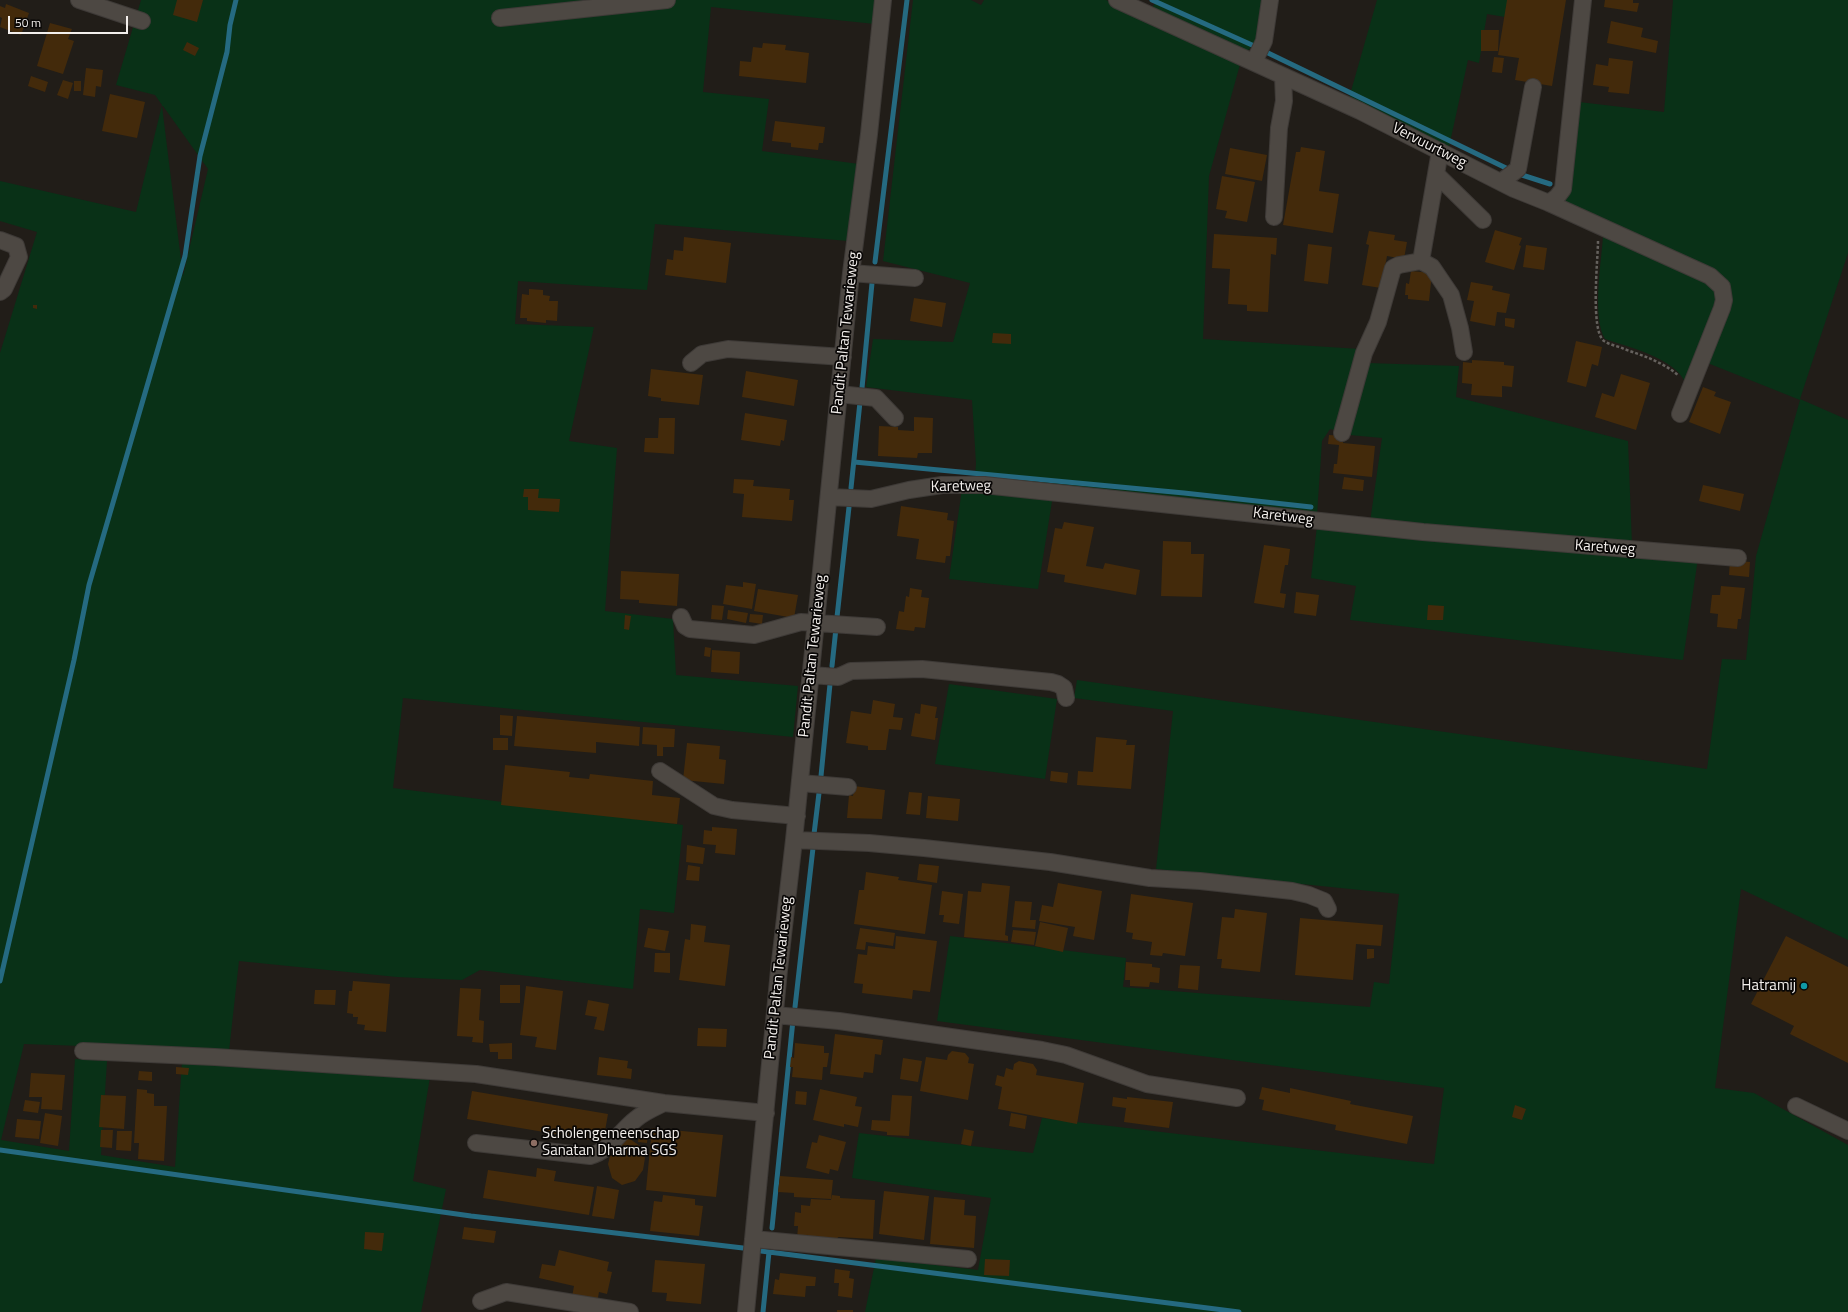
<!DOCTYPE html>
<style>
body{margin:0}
#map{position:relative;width:1848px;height:1312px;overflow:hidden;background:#211d18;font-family:"Titillium Web",sans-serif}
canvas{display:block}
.scale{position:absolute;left:8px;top:16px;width:120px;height:18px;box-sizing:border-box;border:2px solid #f3efec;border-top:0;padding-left:5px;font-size:12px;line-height:14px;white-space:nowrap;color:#f3efec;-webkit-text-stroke:3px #090706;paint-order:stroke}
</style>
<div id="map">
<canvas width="1848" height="1312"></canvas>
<div class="scale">50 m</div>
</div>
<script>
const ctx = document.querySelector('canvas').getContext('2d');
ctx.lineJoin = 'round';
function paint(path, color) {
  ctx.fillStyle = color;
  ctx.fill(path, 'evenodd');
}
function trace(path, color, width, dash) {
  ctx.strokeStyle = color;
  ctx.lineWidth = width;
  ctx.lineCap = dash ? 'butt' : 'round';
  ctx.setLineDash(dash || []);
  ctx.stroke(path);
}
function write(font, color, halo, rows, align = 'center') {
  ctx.font = font + ' "Titillium Web",sans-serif';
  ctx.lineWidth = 3.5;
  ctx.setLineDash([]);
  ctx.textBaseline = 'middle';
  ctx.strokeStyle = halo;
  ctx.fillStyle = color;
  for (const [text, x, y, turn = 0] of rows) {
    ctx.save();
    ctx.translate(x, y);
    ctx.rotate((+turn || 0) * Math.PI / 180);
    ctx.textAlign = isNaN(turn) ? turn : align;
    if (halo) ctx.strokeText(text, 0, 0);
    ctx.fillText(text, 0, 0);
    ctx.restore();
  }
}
paint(new Path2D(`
 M141,0H877L875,24L711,7L703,92L769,99L762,151L859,164L848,241L655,224L647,290L518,281L515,324L594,327L569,441L617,448L605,611L673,619L676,675L798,686L793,737L403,698L393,788L683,825L674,913L640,909L633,989L480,970L462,980L397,977L239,961L229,1051L24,1044L1,1140L69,1151L75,1059L107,1061L101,1155L175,1167L182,1061L430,1077L413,1181L446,1189L421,1312H0V353L37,232L0,221V181L136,212L162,105L155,95L116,85ZM163,106L208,169L183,276L162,106Z
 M913,0H971L981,5L984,0H1106L1241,61L1209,176L1203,339L1360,349L1338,431L1330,429L1322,441L1317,515L975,480L976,463L972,400L866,387L873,339L953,342L970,283L883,261Z
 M1157,0H1263L1258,38L1247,52L1152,8Z
 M1377,0H1508L1505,17L1487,14L1479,63L1468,60L1449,147L1349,98Z
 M1673,0H1848V253L1800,399L1848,420V940L1741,889L1715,1088L1754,1093L1848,1145V1312H865L876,1258L978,1270L991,1198L852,1178L859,1133L1033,1153L1042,1118L1434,1164L1444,1088L937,1021L950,936L1126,958L1123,987L1370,1007L1374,982L1389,984L1399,894L1156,869L1173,711L1074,698L1077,680L1707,769L1722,659L1746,660L1756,556L1800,400L1705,362L1728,293L1557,203L1579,102L1664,112Z
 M1607,236L1714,283L1720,296L1685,382C1674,358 1629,347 1605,339C1592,318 1601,263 1603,237Z
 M1367,363L1459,366L1456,397L1628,441L1632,545L1370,522L1382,438L1350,435Z
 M962,489L1053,495L1038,589L949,579Z
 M1317,526L1698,558L1683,660L1350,620L1356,586L1311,578Z
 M949,684L1057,699L1045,779L935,764Z`), '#093117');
trace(new Path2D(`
 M1152,0L1252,45
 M1266,52L1506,168
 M1522,175L1550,184
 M875,262L907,0
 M862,388L872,283
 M854,462L1184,493L1311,507
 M851,488L860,402
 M837,617L849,507
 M832,666L836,628
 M821,776L830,684
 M814,834L819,793
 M0,981L74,660L89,585L185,256L200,156L227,52L230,25L236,0
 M795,1007L813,848
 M0,1150L471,1216L743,1248
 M772,1228L793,1020
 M761,1251L1239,1312
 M763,1312L769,1252`), '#256a81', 5);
paint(new Path2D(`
 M177,0H203L197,22L173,15Z
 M1507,0H1566L1552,86L1515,80L1519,58L1498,55Z
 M1605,0H1633V3H1639L1637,12L1604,7Z
 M6,4L29,13L21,35L0,27L2,18L0,17V6L5,8Z
 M1611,21L1643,28L1641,37L1658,41L1656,53L1607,43Z
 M50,23L72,29L68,39L74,41L63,74L37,66Z
 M1481,30H1499L1498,51H1481Z
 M187,42L199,48L195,56L183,50Z
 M763,43L786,45L785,50L809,53L806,83L739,76L740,61L751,62L753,47L762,48Z
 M1494,57L1504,58L1502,73L1492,72Z
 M1609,58L1633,61L1629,94L1608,92L1609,87L1593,85L1596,64L1608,66Z
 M86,68L103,70L101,87L96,86L95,97L83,95Z
 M31,76L48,82L45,92L28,86Z
 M63,80L73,83L68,99L57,95Z
 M74,81H81V91H74Z
 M110,94L145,102L137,138L102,131Z
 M775,121L825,127L823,143H819L818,150L791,147V143L772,141Z
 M1301,147L1325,151L1319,191L1339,194L1333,233L1283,225L1296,152H1300Z
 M1230,148L1267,155L1262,181L1225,174Z
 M1222,176L1255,182L1247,222L1225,218L1227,211L1216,209Z
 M1495,230L1522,238L1519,245L1521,246L1514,270L1485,262Z
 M1369,231L1395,235L1394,240L1407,242L1404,259L1387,256L1381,288L1362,285L1369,245L1366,244Z
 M1214,234L1277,238L1276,255L1271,254L1268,312L1247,311V305L1228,304L1230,269L1212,268Z
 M684,237L731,243L726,283L665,275L667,259L673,260L674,250L683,251Z
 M1308,244L1332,247L1328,284L1304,281Z
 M1526,245L1547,248L1544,270L1523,267Z
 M1411,271L1432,273L1429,301L1408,299V295H1405L1406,283L1409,284Z
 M1471,282L1493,286L1492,290L1510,294L1506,313L1497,312L1495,326L1470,321L1474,301L1467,300Z
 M529,289L543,290V295L550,296L549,301H558L557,321L546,320V323L527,321V318H520L522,294L529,295Z
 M914,298L946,303L942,327L910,321Z
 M33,305H37V309L33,308Z
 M1505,318L1515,319L1514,328L1505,326Z
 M993,333L1011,334V344L992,343Z
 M1576,341L1602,347L1598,366L1592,364L1586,387L1567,382Z
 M1472,360L1504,362V365L1514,366L1512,387L1502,386V397L1471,395L1472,384L1462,383L1463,362L1472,363Z
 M651,369L703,375L699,405L661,401V398L648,396Z
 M746,371L798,380L794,406L742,397Z
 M1621,374L1650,383L1636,430L1595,417L1602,393L1614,397Z
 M1703,387L1716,392L1714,396L1731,402L1720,434L1689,422Z
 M745,413L787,420L784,441L781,440L780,446L741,440Z
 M914,417L933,418L932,453H918L917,458L878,456L879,426L898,427V430L914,431Z
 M659,418H675L674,454L644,452L645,438H658Z
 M1329,435L1344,436L1343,443L1375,446L1372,477L1333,473L1334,464H1337L1339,445L1328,444Z
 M1344,477L1364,480L1363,491L1342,489Z
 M734,479L754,480L753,486L790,489L789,500H794L792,521L742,517L744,494L733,493Z
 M1703,485L1744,494L1740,511L1699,501Z
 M524,489H539L538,498L560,499L559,512L528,510V497H523Z
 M901,506L948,513L947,520L954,521L950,556H946L945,563L916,559L919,539L897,536Z
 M1064,522L1094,527L1086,566L1103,569L1105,563L1140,570L1136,595L1064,582L1065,575L1047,572L1055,528L1062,529Z
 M1163,541L1191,542V554H1204L1202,597L1161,596Z
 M1264,545L1290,549L1288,565H1285L1280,593L1286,594L1284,608L1254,603Z
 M1730,560L1750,562L1749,577L1729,575Z
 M621,571L679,574L677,606L639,603V600L620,599Z
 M743,582L756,584L752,609L723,604L726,585L743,587Z
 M1721,586L1745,588L1741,619H1738L1737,629L1717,627L1718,614L1710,613L1712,595H1720Z
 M910,588L922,590L921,597L929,598L925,628L915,627L914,631L896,629L899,611L904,612L906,596L909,597Z
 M758,589L798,595L794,618L754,611Z
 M1296,592L1319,595L1316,616L1294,613Z
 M712,605L724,606L722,620L711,619Z
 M1428,605L1444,606L1443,620H1427Z
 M728,610L748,613L746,623L727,619Z
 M750,614L763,615L762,624L749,622Z
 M625,615L631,616L629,630L624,629Z
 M705,647L711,648L710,657L704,656Z
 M712,650L740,652L739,674L711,672Z
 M873,700L895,704L893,717L903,718L901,730L889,729L886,750H868V746L846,743L851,711L871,714Z
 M921,704L937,707L935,718H938L935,740L911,736L915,713L920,714Z
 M500,715L513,716L512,736L500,735Z
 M517,716L640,727L639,746L596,742V753L514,746Z
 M643,727L675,729L674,747H663V756H657V745L642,744Z
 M1096,737L1127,740L1126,745H1135L1131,789L1077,785L1078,771L1093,772Z
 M493,738H508V750H493Z
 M687,743L720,746L719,759L726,760L724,784L683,780Z
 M505,765L570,772L569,777L589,779L590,774L653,781L652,795L680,798L677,824L501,805Z
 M1051,771L1068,773L1067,783L1050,781Z
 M854,786L885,790L882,819L847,818L849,795L853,796Z
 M909,792L922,793L920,815L906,814Z
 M928,796L960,799L958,821L926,818Z
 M712,827L737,829L735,855L715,853L716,845L703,844L704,830L712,831Z
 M687,845L705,848L703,864L686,862Z
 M919,864L939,866L937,883L917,880Z
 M688,865L700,867L699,881L686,880Z
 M866,872L899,877L898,880L932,885L925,934L854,924L859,890H864Z
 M982,883L1010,886L1005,935L1008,936V941L964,937L968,891L981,892Z
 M1058,883L1102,891L1094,940L1073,936L1075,927L1039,921L1042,905L1053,907Z
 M942,891L963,894L959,924L943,922L944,915H939Z
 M1131,894L1193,903L1185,956L1163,953L1162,956L1150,955L1152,942L1132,939L1133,933L1126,932Z
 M1015,901L1032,902L1030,920H1036L1035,929L1012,927Z
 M1235,909L1267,913L1260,972L1221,968L1222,959H1217L1222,917L1234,918Z
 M1300,918L1383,925L1381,946L1356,944L1353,980L1295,975Z
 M1040,922L1068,928L1063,952L1035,946Z
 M691,924L706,926L704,942L730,945L725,986L679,980L685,939L690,940Z
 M648,928L669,931L665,951L644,947Z
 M860,928L895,933L893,946L866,942L865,950L856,949Z
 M1013,930L1036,932L1034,945L1011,942Z
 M896,936L937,941L930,992L913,990L912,999L862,993L863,984L854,983L858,954L867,955L868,946L895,949Z
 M1786,936L1848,967V1063L1790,1034L1794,1026L1751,1004Z
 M1367,949H1374V958L1367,959Z
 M655,953H670V973L654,972Z
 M1126,962L1152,964V967L1160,968L1159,983L1150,982L1149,987L1130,986V980H1125Z
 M1180,965L1200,966L1198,990L1178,988Z
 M353,981L390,984L386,1032L364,1030L365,1025L357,1024L358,1017H353V1014L347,1013L349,991H352Z
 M500,985H520V1003H500Z
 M526,986L563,991L556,1050L535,1047L537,1037L520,1035Z
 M460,988L481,989L479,1020L484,1021L483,1043L472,1042L473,1037L457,1036Z
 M315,990H336L335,1005L314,1004Z
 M588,1000L609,1004L604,1031L594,1029L597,1017L585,1015Z
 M698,1028L727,1029L726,1047L697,1046Z
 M835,1034L883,1040L881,1055L875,1054L873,1073L864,1072L863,1078L830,1074Z
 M512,1043V1059H498V1052H490L489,1044Z
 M795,1043L824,1046V1053H829L827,1067H823L822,1080L792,1077L793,1067H790L791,1057L794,1058Z
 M952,1051L965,1053L969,1058L968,1063L974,1064L968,1100L920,1091L926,1057L947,1060L948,1055Z
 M599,1057L628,1061L627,1068L632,1069L631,1079L597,1075Z
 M903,1058L922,1061L918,1082L900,1079Z
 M1019,1061L1033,1064L1037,1070L1036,1075L1084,1083L1077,1124L998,1109L1002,1087L995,1085L997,1075L1004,1077L1006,1068L1013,1070L1014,1064Z
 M176,1067L189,1068L188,1075L176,1074Z
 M139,1071L152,1072V1081L138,1080Z
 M31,1073L65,1075L62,1110L41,1109L42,1097H29Z
 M1262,1087L1290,1093V1088L1351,1101L1350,1104L1413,1116L1407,1144L1335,1130L1336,1125L1262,1110L1264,1100L1259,1099Z
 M137,1089L147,1090V1093L154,1094V1106H167L164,1161L138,1159L139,1143H134Z
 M820,1089L857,1097L855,1106L862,1107L858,1127L844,1124V1127L813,1120Z
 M472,1091L608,1114L603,1142L467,1119Z
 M796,1091L807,1092L806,1105L795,1104Z
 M101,1095L126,1096L124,1129L99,1127Z
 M892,1095L912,1096L909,1136L887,1135V1132L871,1130L872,1120L890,1121Z
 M1113,1097L1127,1099V1097L1173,1102L1169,1128L1124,1122L1126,1108L1112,1106Z
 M25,1100L40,1102L38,1113L23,1111Z
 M1515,1105L1526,1109L1522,1120L1512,1117Z
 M45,1113L62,1116L58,1146L40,1143Z
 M1011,1113L1027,1116L1025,1129L1009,1126Z
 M17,1119L41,1121L39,1139L15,1137Z
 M652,1128L723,1135L716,1197L646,1190Z
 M640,1129L648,1130L647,1143L638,1142Z
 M964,1129L974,1131L971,1146L961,1144Z
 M101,1130H113L112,1148L100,1147Z
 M117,1131H132L131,1151L116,1150Z
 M819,1135L846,1142L838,1171L830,1169L829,1174L806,1168L812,1142L817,1143Z
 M630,1139L640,1146L645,1158L643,1170L635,1181L622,1185L612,1178L608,1164L611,1152L617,1142Z
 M537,1168L556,1171L554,1181L594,1187L589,1215L483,1198L488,1170L536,1177Z
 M780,1176L833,1180L831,1199L794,1197V1193L778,1192Z
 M597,1186L619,1190L614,1219L592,1216Z
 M884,1191L929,1196L924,1240L879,1234Z
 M663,1195L695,1199V1205L703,1206L699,1236L650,1231L654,1201L662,1202Z
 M832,1195L840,1196V1198L875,1200L873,1239L838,1237L837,1241L797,1239L798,1226H794L795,1212L801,1213V1205L810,1206L811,1199L831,1200Z
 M934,1197L965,1200L964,1215L976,1216L974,1248L930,1244Z
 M464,1227L496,1231L494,1243L462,1239Z
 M365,1232L384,1233L382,1251L364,1249Z
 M559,1250L609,1262L607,1271L612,1272L607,1294L599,1292L597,1303L572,1297L574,1286L539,1278L542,1264L555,1266Z
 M985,1259L1010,1260L1009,1276L984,1275Z
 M655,1260L705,1264L701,1304L666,1301L667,1293L652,1292Z
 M835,1269L850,1271L849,1278L854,1279L852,1298L838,1296L839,1283H834Z
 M780,1273L816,1277L815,1286H806L805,1297L773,1294L775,1279L779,1280Z
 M837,1310H853V1312H837Z`), '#432a0b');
const minor = new Path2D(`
 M79,0L142,21
 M1117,0L1360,111L1514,189L1549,203L1557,197L1563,189L1583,0
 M500,18L667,0
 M1254,62L1264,41L1270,0
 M1436,174L1483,220
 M1501,182L1518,169L1533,87
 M1549,203L1710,276L1722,287L1724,300L1722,308L1680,414
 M1274,217L1279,128L1284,101L1283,76
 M0,240L16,246L19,257L4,289L0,292
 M1421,261L1432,267L1451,295L1460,328L1464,352
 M851,273L915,278
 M691,363L702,354L728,349L843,357
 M839,394L876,398L895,418
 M1342,433L1364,353L1378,322L1393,268L1399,265L1421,261L1440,151
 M829,497L871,499L909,490L942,485H984L1423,532L1738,558
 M681,617L685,626L690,629L754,635L801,622L877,627
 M811,675L838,677L851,671L922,669L1051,682L1058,684L1064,688L1066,698
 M660,771L714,806L732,810L797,816
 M800,783L848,787
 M794,840L869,843L924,848L1050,862L1150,878L1200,881L1292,891L1309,895L1324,901L1328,909
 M775,1015L839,1021L1042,1050L1066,1055L1147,1084L1237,1098
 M83,1051L215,1057L476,1074L664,1103L766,1113
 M1796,1106L1848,1131
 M476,1143L590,1156C611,1150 620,1131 636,1119C644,1112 654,1108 664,1103
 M753,1239L968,1259
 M481,1301L506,1292L630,1312
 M746,1312L779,970L794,840L851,273L869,134L883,0`);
trace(minor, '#3e3a37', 18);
trace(new Path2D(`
 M1598,241C1598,259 1590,331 1604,341C1610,345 1618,346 1624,349C1644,356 1663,362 1679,376`), '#65615d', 2.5, [3, 2]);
trace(minor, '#4d4843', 16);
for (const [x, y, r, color] of [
 [1804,986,4,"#0f9aa8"],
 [534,1143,4,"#8d6e63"]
]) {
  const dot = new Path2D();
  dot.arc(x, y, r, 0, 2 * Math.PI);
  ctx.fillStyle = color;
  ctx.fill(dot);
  trace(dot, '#090706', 1.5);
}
write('15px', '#f3efec', '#090706', [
 ["Vervuurtweg",1429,146,27],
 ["Pandit Paltan Tewarieweg",846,333,-84],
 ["Karetweg",961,487,-1],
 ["Karetweg",1283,517,7],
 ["Karetweg",1605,548,4],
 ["Pandit Paltan Tewarieweg",813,656,-84],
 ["Pandit Paltan Tewarieweg",779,978,-84]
]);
write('15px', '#f3efec', '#090706', [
 ["Hatramij",1796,986],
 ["Scholengemeenschap",542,1134,"left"],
 ["Sanatan Dharma SGS",542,1151,"left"]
], 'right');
</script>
